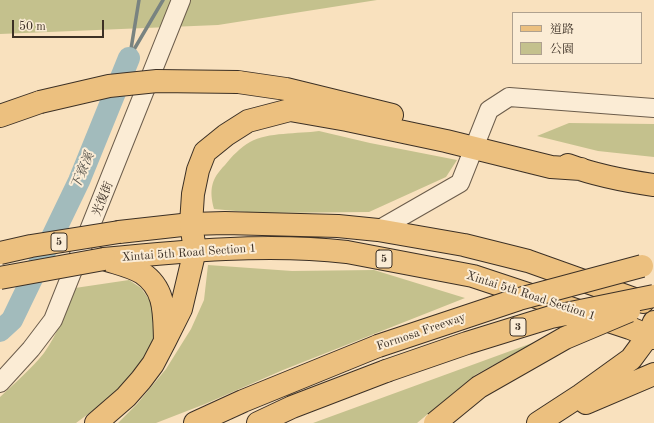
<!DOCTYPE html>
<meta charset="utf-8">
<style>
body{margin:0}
#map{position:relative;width:654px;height:423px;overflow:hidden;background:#f9e1be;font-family:"Old Standard TT","Noto Serif TC",serif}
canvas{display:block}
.legend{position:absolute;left:512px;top:12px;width:130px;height:52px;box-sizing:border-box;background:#fbecd5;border:1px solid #afa18f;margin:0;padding:5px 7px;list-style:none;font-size:12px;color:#3c3025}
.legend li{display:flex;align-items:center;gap:8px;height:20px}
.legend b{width:20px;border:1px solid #afa18f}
.scale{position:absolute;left:12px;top:20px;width:92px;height:18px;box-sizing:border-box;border:2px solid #3c3025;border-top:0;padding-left:5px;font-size:12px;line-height:14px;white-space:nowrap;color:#3c3025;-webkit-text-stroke:3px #fbecd5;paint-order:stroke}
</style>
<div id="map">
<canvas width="654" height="423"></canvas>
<ul class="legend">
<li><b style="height:5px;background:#ecc07f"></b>道路</li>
<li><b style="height:11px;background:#c4c18d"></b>公園</li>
</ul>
<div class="scale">50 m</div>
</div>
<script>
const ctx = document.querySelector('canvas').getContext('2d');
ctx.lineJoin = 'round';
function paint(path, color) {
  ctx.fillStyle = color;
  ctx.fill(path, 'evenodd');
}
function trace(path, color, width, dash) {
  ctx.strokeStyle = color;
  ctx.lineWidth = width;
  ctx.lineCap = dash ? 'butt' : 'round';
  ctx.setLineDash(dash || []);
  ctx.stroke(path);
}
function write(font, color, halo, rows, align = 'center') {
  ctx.font = font + ' "Old Standard TT","Noto Serif TC",serif';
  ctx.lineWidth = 4;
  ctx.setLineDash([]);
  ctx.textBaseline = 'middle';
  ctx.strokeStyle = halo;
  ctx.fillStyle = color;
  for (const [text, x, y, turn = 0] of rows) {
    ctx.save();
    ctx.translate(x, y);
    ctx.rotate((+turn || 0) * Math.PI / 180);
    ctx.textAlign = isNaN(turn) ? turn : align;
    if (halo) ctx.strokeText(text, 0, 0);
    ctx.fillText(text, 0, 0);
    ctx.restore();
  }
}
paint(new Path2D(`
 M0,0H377L218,25L0,34Z
 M569,123L654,124V157L598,151L537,136Z
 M319,131L370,143L457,160L446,177L369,212L258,213L214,209C209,190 211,179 225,165C232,156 240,148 250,142C268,132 298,134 319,131Z
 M208,265L292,271L374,270L465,298L283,370L205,404L156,423H118L137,404L166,369L191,329L204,300Z
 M129,280L141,288L151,302L156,318L155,339L141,368L118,390L99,406L76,423H0V397C15,383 31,369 44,353C58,333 66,311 75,288Z
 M535,342L475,375L417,423H313Z`), '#c4c18d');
trace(new Path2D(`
 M130,55L139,0
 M129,58L163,0`), '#798380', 3.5);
trace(new Path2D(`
 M0,331L12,320L79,181L129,58`), '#a2bbbc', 22);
const minor = new Path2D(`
 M378,230L460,183L489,110L509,97L654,108
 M0,383L31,349L53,320L181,0`);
const major = new Path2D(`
 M119,232L191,224L225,223L338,226L378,230L464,245L528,261L643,302
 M104,259C184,251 266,243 347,252L473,276L630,328L654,338`);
const highway = new Path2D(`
 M238,82L286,89L392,115
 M0,116L40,102
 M568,165C595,175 625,181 654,185
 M104,259C115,263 131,266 142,273C166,289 164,314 165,340
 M586,403L654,374
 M96,423L126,397L141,380L153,364L165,341L181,309L195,250L191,224L193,194L198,170L205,152L226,135L248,121L290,110L347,120L446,141L551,167L581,169
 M195,423L243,401L378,346
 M258,423L292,407L386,371
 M538,423L581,395L631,359L648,336L654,322`);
trace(minor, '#6b5c4b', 20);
trace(major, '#3c3025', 24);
trace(highway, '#3c3025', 24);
trace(minor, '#fbecd5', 18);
trace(major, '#ecc07f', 22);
trace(highway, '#ecc07f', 22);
const majorBridge = new Path2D(`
 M0,253L31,246L119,232
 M0,278L104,259`);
const highwayBridge = new Path2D(`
 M40,102L109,86L157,81L238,82
 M378,346L519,299L642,266
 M386,371L467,343L551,317L654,296
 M435,423L479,387L565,338L629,311`);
trace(majorBridge, '#3c3025', 24, []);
trace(highwayBridge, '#3c3025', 24, []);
trace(majorBridge, '#ecc07f', 22);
trace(highwayBridge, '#ecc07f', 22);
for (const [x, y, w] of [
 [59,242,16],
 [384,259,16],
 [518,327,16]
]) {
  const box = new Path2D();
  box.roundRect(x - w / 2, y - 9, w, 18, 3);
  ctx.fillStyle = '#fbecd5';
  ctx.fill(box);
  trace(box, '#3c3025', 1);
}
write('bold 11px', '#3c3025', null, [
 ["5",59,242],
 ["5",384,259],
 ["3",518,327]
]);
write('12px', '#3c3025', '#fbecd5', [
 ["光復街",103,199,-68],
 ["Xintai 5th Road Section 1",189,253,-4],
 ["Xintai 5th Road Section 1",531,296,18],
 ["Formosa Freeway",421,332,-19]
]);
write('italic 13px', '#56534b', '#fbecd5', [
 ["下寮溪",83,171,-67]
]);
</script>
